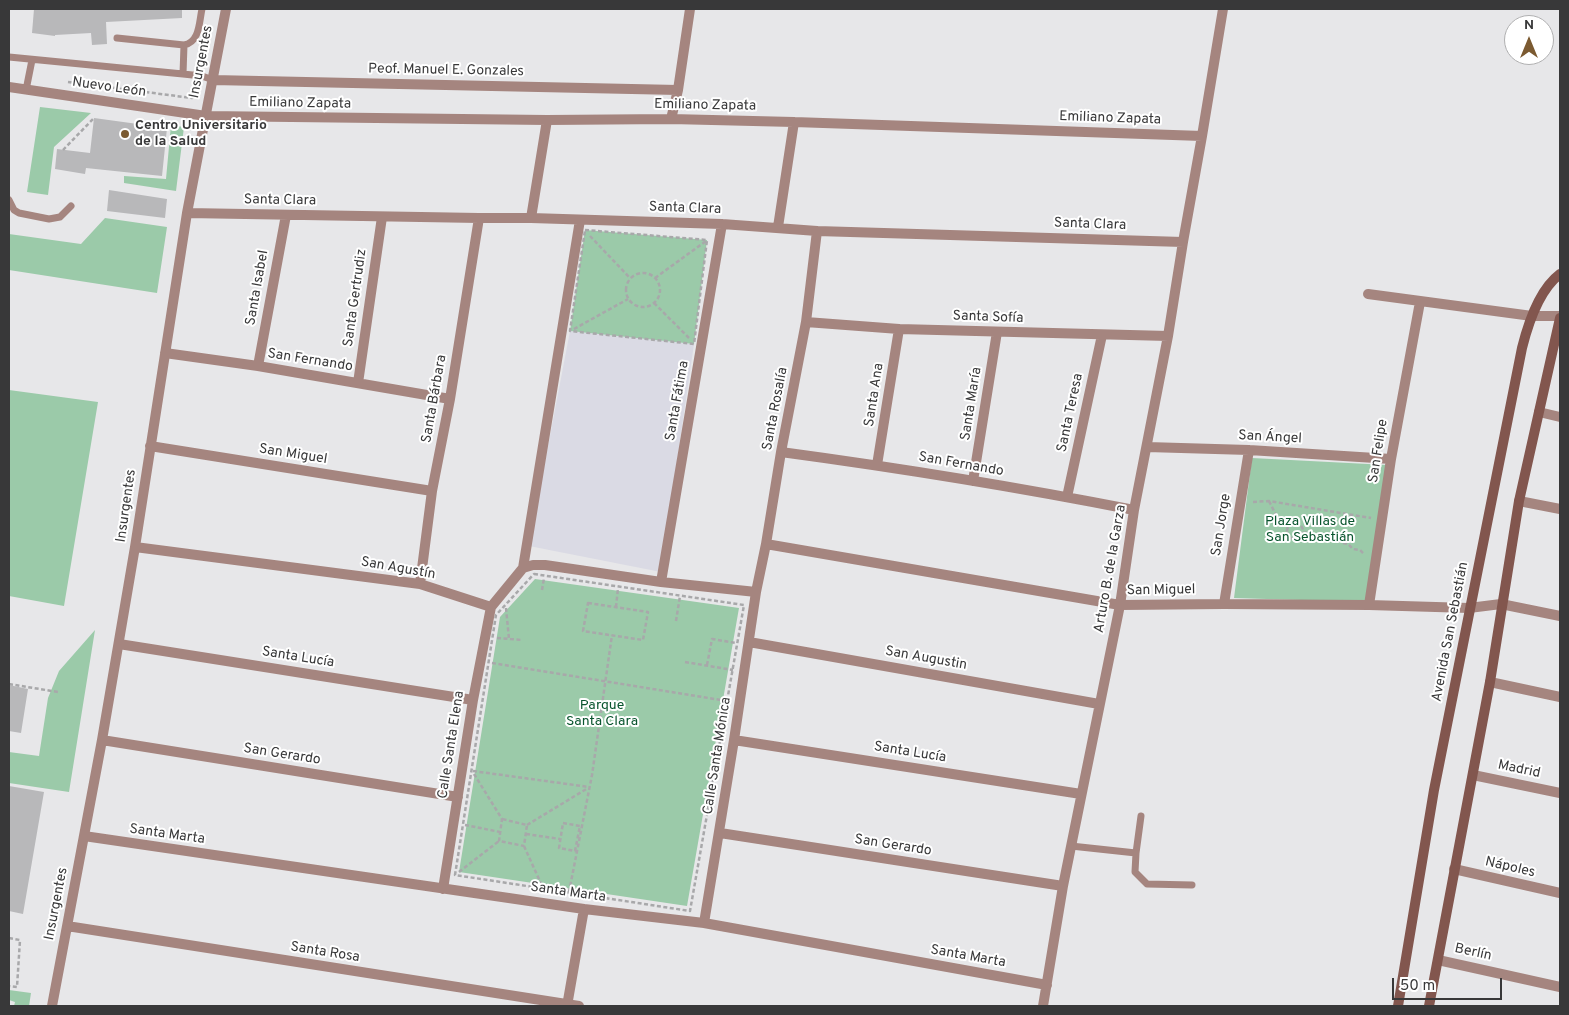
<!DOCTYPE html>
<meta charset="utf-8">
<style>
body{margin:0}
#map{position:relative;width:1569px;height:1015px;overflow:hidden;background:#e7e7e9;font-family:Overpass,sans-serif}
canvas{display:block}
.frame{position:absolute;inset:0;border:10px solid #383839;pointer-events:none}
.north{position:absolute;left:1504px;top:15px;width:50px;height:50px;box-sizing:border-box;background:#fff;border:1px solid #afafb0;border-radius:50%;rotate:0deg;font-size:14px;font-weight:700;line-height:20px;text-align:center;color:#383839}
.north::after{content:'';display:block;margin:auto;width:18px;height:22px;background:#7b5a31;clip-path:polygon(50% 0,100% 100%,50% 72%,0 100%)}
.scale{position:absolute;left:1392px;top:978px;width:110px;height:22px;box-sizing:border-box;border:2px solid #383839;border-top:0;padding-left:6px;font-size:15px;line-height:18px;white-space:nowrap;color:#383839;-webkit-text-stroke:4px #fff;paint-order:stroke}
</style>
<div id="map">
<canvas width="1569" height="1015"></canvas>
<div class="frame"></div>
<div class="north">N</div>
<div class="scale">50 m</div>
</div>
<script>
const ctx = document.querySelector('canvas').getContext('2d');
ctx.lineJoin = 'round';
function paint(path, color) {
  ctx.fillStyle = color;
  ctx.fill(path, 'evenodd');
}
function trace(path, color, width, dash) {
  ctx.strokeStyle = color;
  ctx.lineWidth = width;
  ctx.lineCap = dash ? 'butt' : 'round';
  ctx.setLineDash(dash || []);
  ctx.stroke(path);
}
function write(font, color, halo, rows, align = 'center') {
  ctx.font = font + ' Overpass,sans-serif';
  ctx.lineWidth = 4;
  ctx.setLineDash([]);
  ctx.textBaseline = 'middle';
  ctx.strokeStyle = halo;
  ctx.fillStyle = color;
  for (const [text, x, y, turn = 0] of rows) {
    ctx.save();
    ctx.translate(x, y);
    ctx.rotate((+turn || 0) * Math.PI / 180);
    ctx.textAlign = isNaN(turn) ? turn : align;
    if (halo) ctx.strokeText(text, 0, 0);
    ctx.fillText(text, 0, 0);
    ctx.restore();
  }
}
paint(new Path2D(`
 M570,331L694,344L661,572L529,546Z`), '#dadae4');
paint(new Path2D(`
 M40,107L91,113L54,147L48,195L27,192Z
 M171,125L184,127L176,191L124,183V176L166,179Z
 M105,218L167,227L157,293L9,270V234L81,244Z
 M585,230L707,240L694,344L570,331Z
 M9,390L98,402L64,606L9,596Z
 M1252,458L1387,465L1366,602L1234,598Z
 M535,579L739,608L687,906L459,872L500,617Z
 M95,630L69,792L9,783V752L39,756L48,698L59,671Z
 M9,990L31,993L29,1006H14L15,1002L9,1000Z`), '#9bcaa9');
paint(new Path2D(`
 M34,9H182V18L106,22L107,44L92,45L91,33L55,35V36L32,33Z
 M94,118L167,128L162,176L86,168L85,174L55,169L57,149L90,153Z
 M109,190L167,199L165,218L107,211Z
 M9,685L28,689L21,733L9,731Z
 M9,786L44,792L23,914L9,911Z`), '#b8b8ba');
trace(new Path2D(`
 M68,82L192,98L198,93
 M63,150L94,118
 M585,230L707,240L694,344L570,331Z
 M590,236L630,278
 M626 290a17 17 0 1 1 34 0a17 17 0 1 1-34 0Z
 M655,278L706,241
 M654,303L690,339
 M574,329L628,299
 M1269,501L1279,521L1289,526
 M1253,502L1269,501L1371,518
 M1287 531a8 8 0 1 1 16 0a8 8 0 1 1-16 0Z
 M1303,533L1310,532L1315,535
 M1343,543L1348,544L1353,549L1360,550L1364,554
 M534,574L744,605L690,911L455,875L496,615Z
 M542,590L544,578
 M588,603L648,612L643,640L583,631Z
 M616,607L618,588
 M506,608L509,639
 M676,621L680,596
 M497,638L522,640
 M685,662L733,670
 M492,663L727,701
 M707,665L712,639L736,643
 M9,684L58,692
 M473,771L589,787
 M474,774L502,819L499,841L524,846L527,825L502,819
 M563,823L580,826L575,851L559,848Z
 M465,825L500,832
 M527,825L588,788
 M526,834L560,839
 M524,846L543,888
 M459,872L499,841
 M569,892L592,775L612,635
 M9,938L20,940L17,987L9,986`), '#a8a8aa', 2.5, [4, 2.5]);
trace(new Path2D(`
 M117,38L184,45C200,42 199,22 202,9
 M184,45L183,74L202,76L213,80
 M9,57L183,74
 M26,90L32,60
 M9,200L14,210L19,213L49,219L60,217L71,206
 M1071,846L1136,853L1135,872L1147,884L1192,885
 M1136,853L1141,816`), '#a5857f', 7);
trace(new Path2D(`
 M213,80L678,90
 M9,87L206,116L547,120L671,119L794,122L1202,136
 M671,119L678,90L690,9
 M187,213L479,218H531L722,224L817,231L1183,242
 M531,218L547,120
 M778,227L794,122
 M1368,294L1532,316
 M806,322L899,329L1168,336
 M165,353L258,366L450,399
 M258,366L286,215
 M358,383L382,217
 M1539,412L1560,417
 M150,446L432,491
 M1147,447L1249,450L1391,459
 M781,452C900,468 1017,487 1134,510
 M877,465L899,329
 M973,481L997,332
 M1067,497L1102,335
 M1519,501L1560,509
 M766,544L1120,605L1224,604L1369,605L1469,608L1501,604L1560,616
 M135,547L420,584L491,607
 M523,568L580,220
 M661,582L722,224
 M420,584L432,491L450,399L479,218
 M1224,604L1249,450
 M1369,605L1391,459L1420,302
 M749,642L1099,704
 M119,644L473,700
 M1490,682L1560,697
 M102,740L458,797
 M734,740L1081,794
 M1473,775L1560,793
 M720,833L1063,886
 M84,836L584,909L704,923L1047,985
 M1454,869L1560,893
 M443,889L473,700L491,607L523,568L533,565H545L661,582L756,592
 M704,923L734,740L756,592L766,544L781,452L806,322L817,231
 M67,926L579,1006
 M1438,960L1560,987
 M52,1006L102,740L135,547L187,213L226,9
 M567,1006L584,909
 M1043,1006L1063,886L1120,605L1134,510L1168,336L1183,242L1202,136L1223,9`), '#a5857f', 10);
trace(new Path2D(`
 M1532,316H1560`), '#a5857f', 10);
trace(new Path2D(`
 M1398,1006L1434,790L1522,348C1528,324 1540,289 1560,274
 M1429,1006L1490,682L1519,501L1560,318`), '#82564e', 10);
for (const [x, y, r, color] of [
 [125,134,5,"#7b5a31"]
]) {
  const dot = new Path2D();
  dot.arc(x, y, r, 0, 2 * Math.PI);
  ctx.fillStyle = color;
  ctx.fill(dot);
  trace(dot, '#fff', 2);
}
write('14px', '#383839', '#fff', [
 ["Insurgentes",202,62,-79],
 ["Peof. Manuel E. Gonzales",446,71,1],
 ["Nuevo León",109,88,8],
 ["Emiliano Zapata",300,104,1],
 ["Emiliano Zapata",705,106,1],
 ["Emiliano Zapata",1110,119,2],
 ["Santa Clara",280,201,1],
 ["Santa Clara",685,209,2],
 ["Santa Clara",1090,225,2],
 ["Santa Isabel",258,288,-80],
 ["Santa Gertrudiz",356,298,-82],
 ["Santa Sofía",988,318,2],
 ["San Fernando",310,361,9],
 ["Santa Ana",875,395,-81],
 ["Santa Bárbara",435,399,-80],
 ["Santa Fátima",678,401,-80],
 ["Santa María",972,404,-81],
 ["Santa Rosalía",776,409,-79],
 ["Santa Teresa",1071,413,-78],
 ["San Ángel",1270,438,3],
 ["San Felipe",1379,451,-81],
 ["San Miguel",293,455,9],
 ["San Fernando",961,465,10],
 ["Insurgentes",127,506,-82],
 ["San Jorge",1222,525,-81],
 ["San Agustín",398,569,10],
 ["Arturo B. de la Garza",1111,569,-80],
 ["San Miguel",1161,591,-1],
 ["Avenida San Sebastián",1451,632,-79],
 ["Santa Lucía",298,658,9],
 ["San Augustin",926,659,10],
 ["Calle Santa Elena",452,745,-81],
 ["Santa Lucía",910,753,9],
 ["San Gerardo",282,755,9],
 ["Calle Santa Mónica",718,756,-81],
 ["Madrid",1519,770,12],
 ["Santa Marta",167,835,8],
 ["San Gerardo",893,846,9],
 ["Nápoles",1510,868,13],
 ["Santa Marta",568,893,8],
 ["Insurgentes",57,904,-79],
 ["Santa Rosa",325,953,9],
 ["Berlín",1473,953,12],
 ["Santa Marta",968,957,10]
]);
write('bold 14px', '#383839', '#fff', [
 ["Centro Universitario",135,126],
 ["de la Salud",135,142]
], 'left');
write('14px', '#09552e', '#fff', [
 ["Plaza Villas de",1310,522],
 ["San Sebastián",1310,538],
 ["Parque",602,706],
 ["Santa Clara",602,722]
]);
</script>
